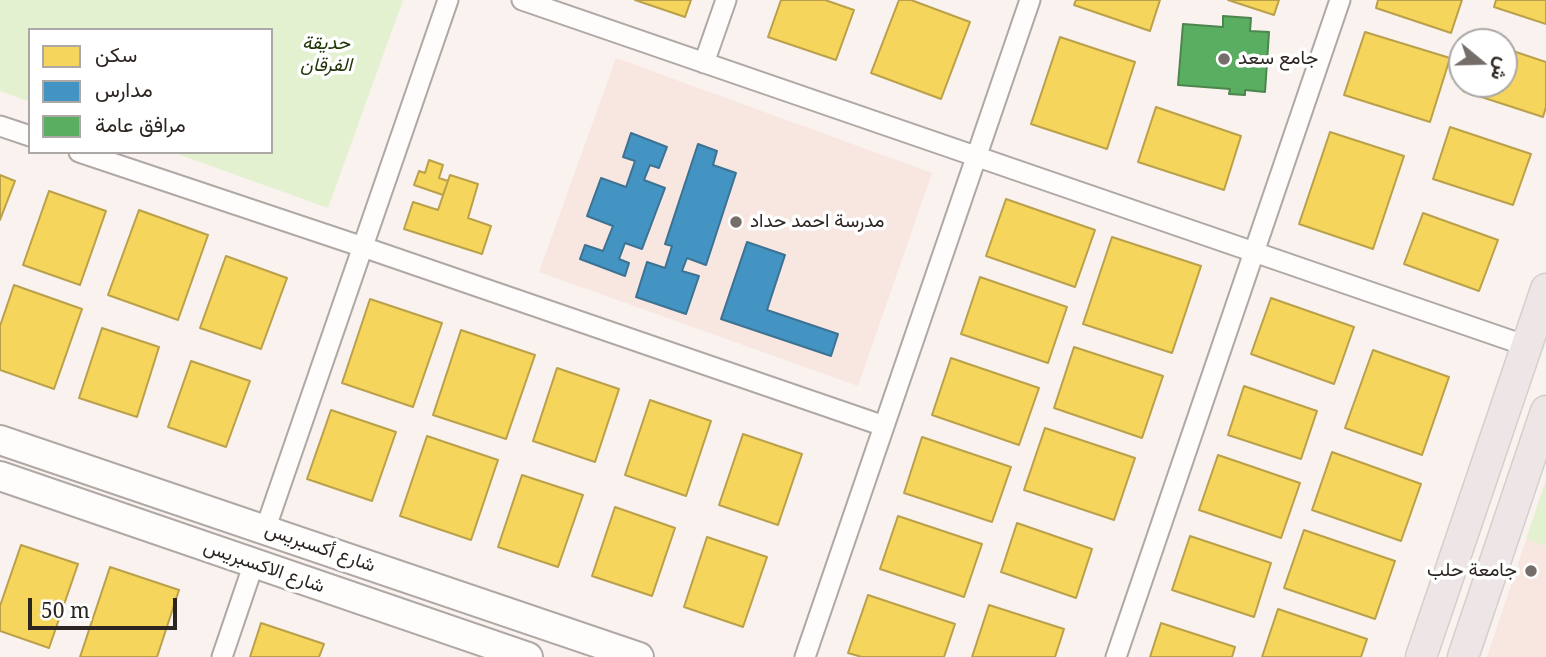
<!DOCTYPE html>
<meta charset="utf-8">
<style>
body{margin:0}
#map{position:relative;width:1546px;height:657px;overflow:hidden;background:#faf2ee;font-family:"Noto Serif",Vazirmatn,serif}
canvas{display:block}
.legend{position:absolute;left:28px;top:28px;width:245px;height:126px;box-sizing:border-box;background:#fff;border:2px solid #aba8a6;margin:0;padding:9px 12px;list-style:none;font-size:21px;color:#2d2521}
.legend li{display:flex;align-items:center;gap:14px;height:35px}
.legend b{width:35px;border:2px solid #aba8a6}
.north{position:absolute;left:1448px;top:28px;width:70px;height:70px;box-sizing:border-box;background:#fff;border:2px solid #aba8a6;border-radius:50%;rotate:109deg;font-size:19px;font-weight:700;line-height:28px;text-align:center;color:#2d2521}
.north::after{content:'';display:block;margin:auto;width:24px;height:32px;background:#756d69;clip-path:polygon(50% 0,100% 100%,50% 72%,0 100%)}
.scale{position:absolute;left:28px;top:598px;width:149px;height:32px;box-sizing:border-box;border:4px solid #2d2521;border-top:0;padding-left:9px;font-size:21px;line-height:24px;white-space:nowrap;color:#2d2521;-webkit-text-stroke:5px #fff;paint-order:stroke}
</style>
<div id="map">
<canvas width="1546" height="657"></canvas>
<ul class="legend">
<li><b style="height:19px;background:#f6d55c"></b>سكن</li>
<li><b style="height:19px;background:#4393c3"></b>مدارس</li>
<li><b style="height:19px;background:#5aae61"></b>مرافق عامة</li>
</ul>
<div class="north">ش</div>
<div class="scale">50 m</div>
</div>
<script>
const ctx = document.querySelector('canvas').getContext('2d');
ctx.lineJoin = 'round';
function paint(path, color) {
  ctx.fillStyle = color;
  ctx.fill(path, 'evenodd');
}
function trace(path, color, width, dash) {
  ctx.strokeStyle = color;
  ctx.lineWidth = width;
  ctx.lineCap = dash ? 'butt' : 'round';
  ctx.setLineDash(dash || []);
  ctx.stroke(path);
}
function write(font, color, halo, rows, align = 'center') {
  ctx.font = font + ' "Noto Serif",Vazirmatn,serif';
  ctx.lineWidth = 7;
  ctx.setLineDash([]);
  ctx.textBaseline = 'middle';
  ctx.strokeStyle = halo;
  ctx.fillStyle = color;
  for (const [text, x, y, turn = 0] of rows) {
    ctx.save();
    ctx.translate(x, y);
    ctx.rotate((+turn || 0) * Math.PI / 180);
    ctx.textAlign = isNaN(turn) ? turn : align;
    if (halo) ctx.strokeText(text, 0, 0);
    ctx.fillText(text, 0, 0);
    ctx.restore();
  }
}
paint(new Path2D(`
 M616,58L932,173L858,386L539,272Z
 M1546,479V657H1487L1505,603Z`), '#f8e6e1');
paint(new Path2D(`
 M0,0H403L328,208L172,152H271V30H30V102L0,91Z
 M1546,481V546L1526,539Z`), '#e3f1d0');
const homes = new Path2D(`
 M635,0H691L685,17Z
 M781,0H825L854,10L836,60L768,37Z
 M899,0H911L970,22L941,99L871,73Z
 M1076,0H1160L1150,31L1074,5Z
 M1228,0H1279L1274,15Z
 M1378,0H1462L1451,33L1376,8Z
 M1496,0H1546V24L1494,7Z
 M1365,32L1450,58L1430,122L1344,95Z
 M1060,37L1135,62L1107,149L1031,124Z
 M1504,48L1546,62V107L1543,117L1463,91L1466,84H1504Z
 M1156,107L1241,136L1224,190L1138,162Z
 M1450,127L1531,154L1513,205L1433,179Z
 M1330,132L1404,156L1373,249L1299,224Z
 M429,160L443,165L439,178L448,181L443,195L414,185L419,171L425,173Z
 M0,175L15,181L0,220Z
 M450,175L478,184L468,218L491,226L482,254L404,229L413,202L438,210Z
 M49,191L106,211L80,285L23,265Z
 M1006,199L1095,230L1075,287L986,256Z
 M139,210L208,235L178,320L108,295Z
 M1423,213L1498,240L1479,291L1404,264Z
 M1112,237L1201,266L1172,353L1083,324Z
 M226,256L287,278L261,349L200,328Z
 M980,277L1067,307L1048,363L961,334Z
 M14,285L82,309L54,389L0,370V326Z
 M1271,298L1354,327L1334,384L1251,354Z
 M370,299L442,323L413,407L342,383Z
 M102,328L159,347L137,417L79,398Z
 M461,330L535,355L506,439L433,415Z
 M1074,347L1163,376L1142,438L1054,408Z
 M1373,350L1449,377L1422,455L1345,428Z
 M951,358L1039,388L1019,445L932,415Z
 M191,361L250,381L226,447L168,427Z
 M557,368L619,389L595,462L533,441Z
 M1244,386L1317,411L1301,459L1228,435Z
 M650,400L711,421L686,496L625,475Z
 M331,410L396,432L372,501L307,479Z
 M1045,428L1135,458L1114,520L1024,490Z
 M743,434L802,454L778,525L719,505Z
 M427,436L498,460L471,540L400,516Z
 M922,437L1011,467L992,522L904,493Z
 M1332,452L1421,484L1401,541L1312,510Z
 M1218,455L1300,483L1281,538L1199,510Z
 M522,475L583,495L558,567L498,547Z
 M615,507L675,528L652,596L592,576Z
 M898,516L982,544L964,597L880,569Z
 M1017,523L1092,549L1076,598L1001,572Z
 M1304,530L1395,561L1375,619L1284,588Z
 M1190,536L1271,563L1254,617L1172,590Z
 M707,537L767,557L743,627L684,607Z
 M21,545L78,564L49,648L0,631V606Z
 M110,567L179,590L157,657H80Z
 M868,595L955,624L944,657H862L848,653Z
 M989,605L1064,629L1055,657H972Z
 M1278,609L1367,639L1361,657H1262Z
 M261,623L324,644L319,657H250Z
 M1161,623L1235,647L1232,657H1150Z`);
paint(homes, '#f6d55c');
trace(homes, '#baa04a', 2);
const schools = new Path2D(`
 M631,133L667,147L659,168L650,165L644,180L665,188L642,249L625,243L619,259L629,263L625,276L580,259L585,245L603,251L613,226L587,216L601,178L626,187L635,161L623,157Z
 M698,144L717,151L713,165L736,173L706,265L687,258L682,271L699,276L686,314L636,297L647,262L665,268L672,246L665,244Z
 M747,242L785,255L767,310L838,334L831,356L721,319Z`);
paint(schools, '#4393c3');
trace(schools, '#3c7292', 2);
const public = new Path2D(`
 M1223,16L1251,18L1250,31L1269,32L1265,92L1245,90V95L1229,94L1230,89L1178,85L1183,24L1223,27Z`);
paint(public, '#5aae61');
trace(public, '#4c854e', 2);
const street = new Path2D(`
 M522,0L1527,346
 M704,63L726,0
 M0,126L30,136
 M79,152L363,247L884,426
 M265,530L448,0
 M222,657L254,563
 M805,657L1030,0
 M1116,657L1340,0`);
const secondary = new Path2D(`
 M0,440L639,657
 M0,476L528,657`);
const primary = new Path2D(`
 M1421,657L1546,289
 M1463,657L1546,411`);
trace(street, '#b0a8a5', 23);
trace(secondary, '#b0a8a5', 32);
trace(primary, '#d3cfcc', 33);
trace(street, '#fefdfc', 19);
trace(secondary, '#fefdfc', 28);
trace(primary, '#eee5e6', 30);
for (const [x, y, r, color] of [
 [1224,59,7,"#756d69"],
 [736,222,7,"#756d69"],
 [1531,571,7,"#756d69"]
]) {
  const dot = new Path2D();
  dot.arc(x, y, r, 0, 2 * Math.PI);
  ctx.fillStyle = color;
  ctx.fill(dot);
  trace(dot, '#fff', 2.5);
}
write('italic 19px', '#1e3405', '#fff', [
 ["حديقة",326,44],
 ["الفرقان",326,66]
]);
write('19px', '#2d2521', '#fff', [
 ["جامع سعد",1238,59],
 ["مدرسة احمد حداد",750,222],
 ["جامعة حلب",1517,571,"right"]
], 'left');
write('19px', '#2d2521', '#fff', [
 ["شارع أكسبريس",320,548,19],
 ["شارع الاكسبريس",264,567,19]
]);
</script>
